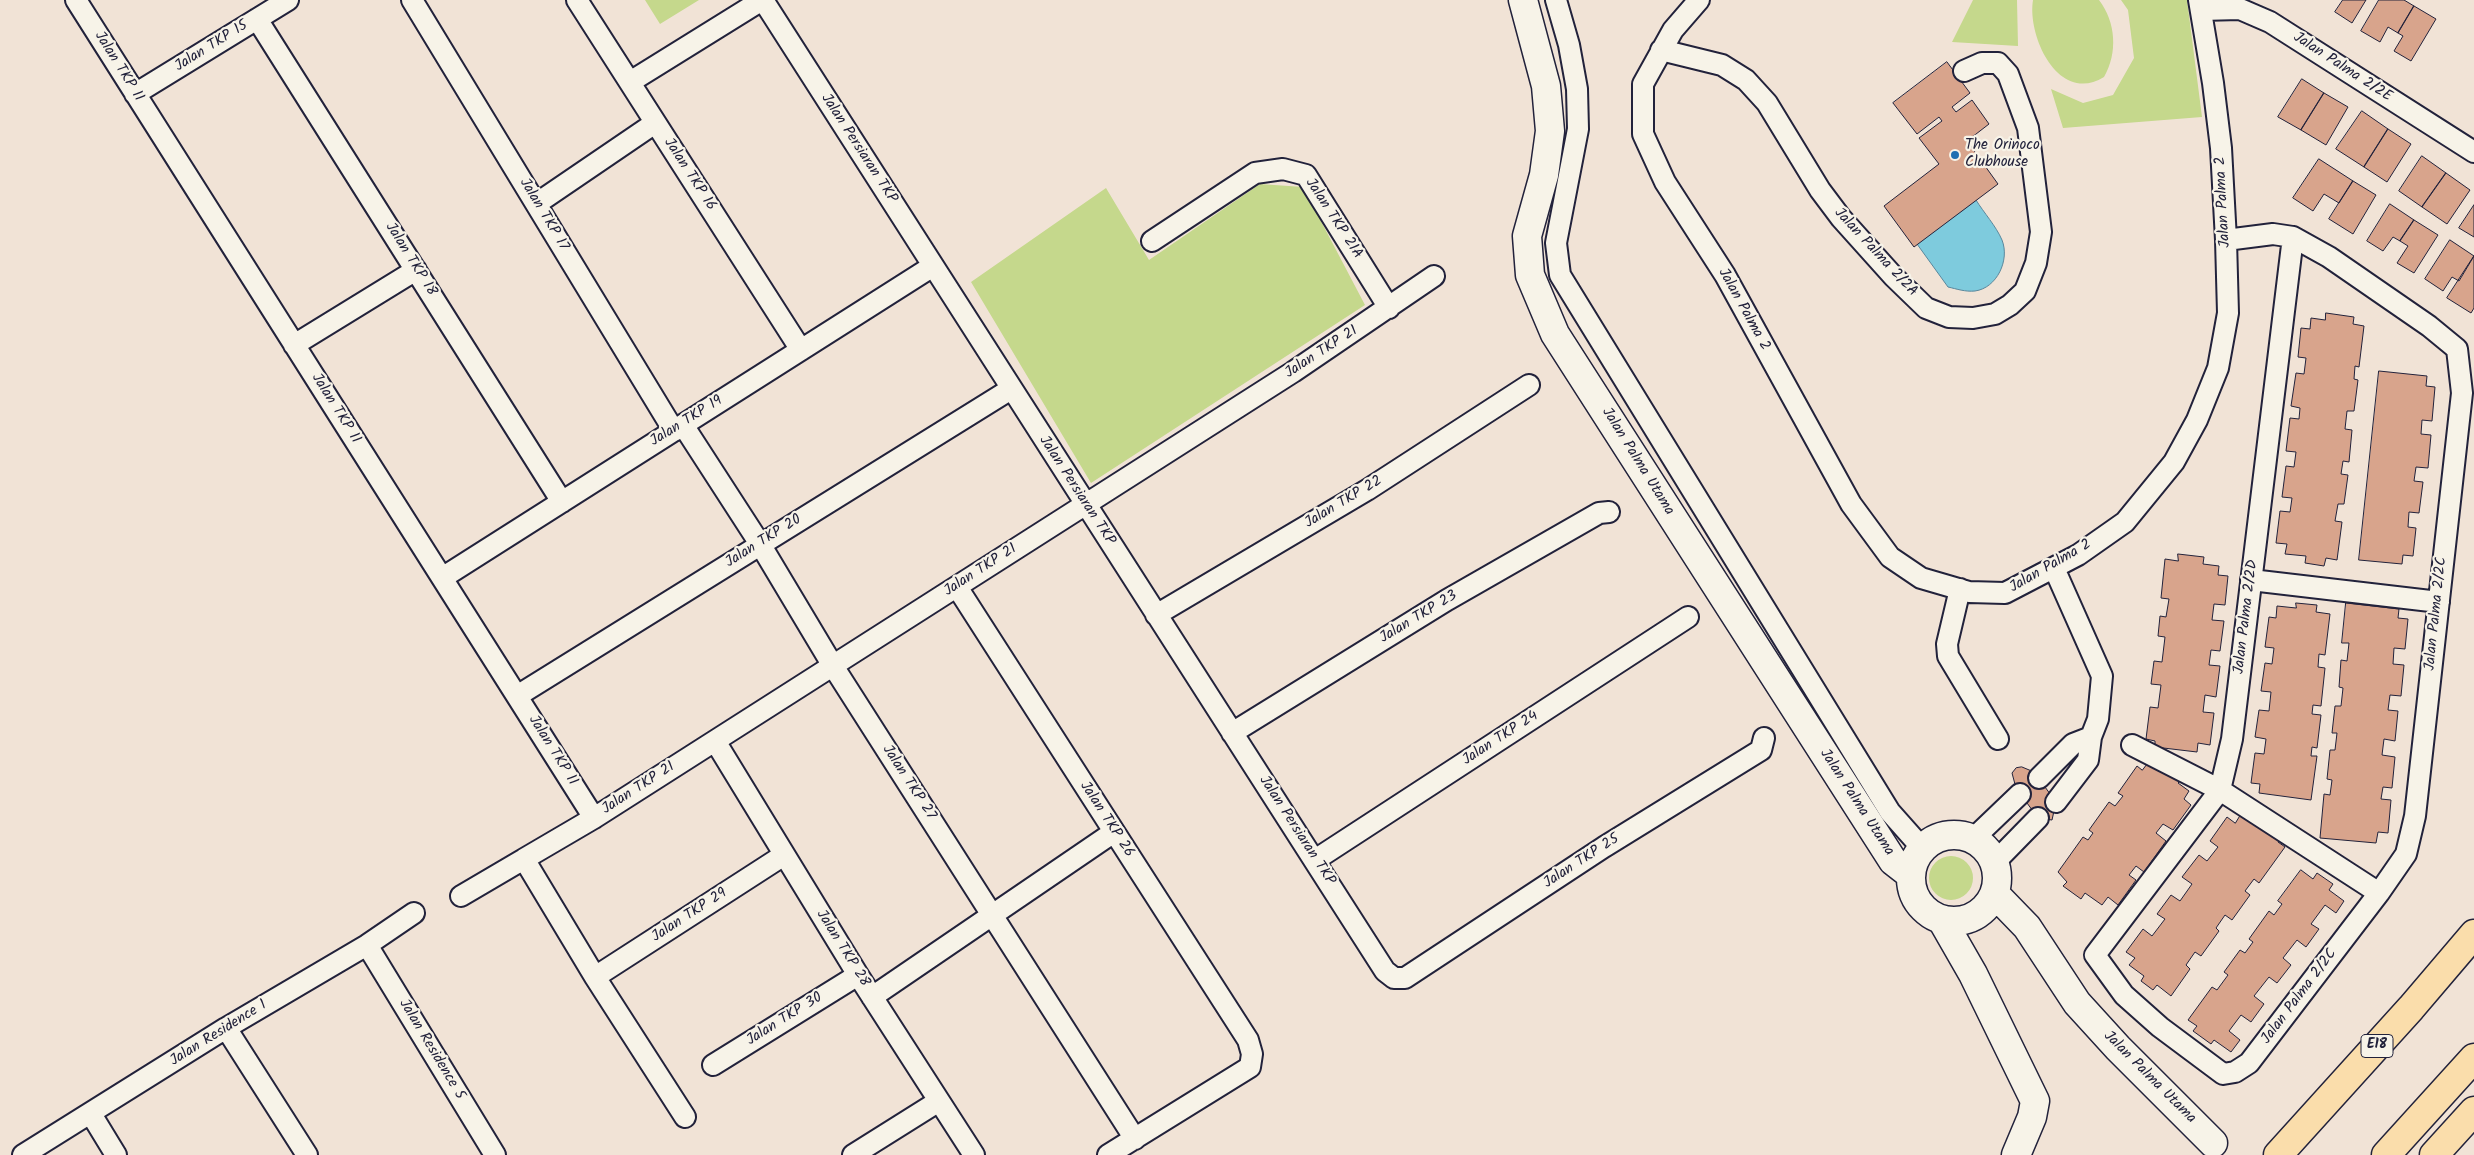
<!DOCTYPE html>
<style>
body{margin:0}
canvas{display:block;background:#f1e3d6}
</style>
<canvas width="2474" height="1155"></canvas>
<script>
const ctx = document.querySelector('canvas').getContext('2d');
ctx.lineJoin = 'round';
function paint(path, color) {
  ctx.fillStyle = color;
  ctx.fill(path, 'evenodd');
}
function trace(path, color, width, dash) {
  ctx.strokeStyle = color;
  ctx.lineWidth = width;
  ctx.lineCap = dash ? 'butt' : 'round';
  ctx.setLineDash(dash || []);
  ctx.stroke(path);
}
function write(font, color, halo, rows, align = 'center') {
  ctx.font = font + ' Kalam,sans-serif';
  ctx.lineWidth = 4.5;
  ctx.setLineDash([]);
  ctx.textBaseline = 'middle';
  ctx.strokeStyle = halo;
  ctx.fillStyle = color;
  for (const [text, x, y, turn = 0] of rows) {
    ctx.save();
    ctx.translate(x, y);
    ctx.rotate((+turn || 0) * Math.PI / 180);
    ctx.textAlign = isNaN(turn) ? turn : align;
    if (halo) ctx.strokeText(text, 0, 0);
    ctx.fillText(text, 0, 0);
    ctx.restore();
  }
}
paint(new Path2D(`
 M645,0H699L660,24Z
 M1973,0H2017L2018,46L1952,42Z
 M2033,0H2099C2116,22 2118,53 2104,77C2059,105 2027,37 2033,0Z
 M2121,0H2187L2202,117L2063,128L2051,89L2083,103L2113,95L2134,58L2128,10Z
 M1260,184L1303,187L1365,305L1091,483L971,282L1106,188L1149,260Z
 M1929 878a22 22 0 1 1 44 0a22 22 0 1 1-44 0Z`), '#c5d88c');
const water = new Path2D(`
 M1976,200C1984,213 1996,226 2002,240C2010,260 1997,288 1975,291C1965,292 1957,289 1948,287L1917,244Z`);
paint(water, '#7ecbdd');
trace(water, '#59879c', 1);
const building = new Path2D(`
 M2343,0H2366L2352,23L2335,12Z
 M2379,0H2404L2414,6L2398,33L2388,27L2380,42L2361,31Z
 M2414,6L2436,19L2411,61L2394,51L2403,36L2398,33Z
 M1947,62L1970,93L1952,107L1956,112L1972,100L1989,124L1967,141L1998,184L1914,247L1884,206L1939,164L1919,138L1942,121L1939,117L1917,134L1893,103Z
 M2302,79L2324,93L2301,130L2278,117Z
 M2324,93L2348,107L2326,145L2301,130Z
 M2362,111L2388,129L2364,167L2336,149Z
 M2388,129L2411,144L2387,182L2364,167Z
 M2422,156L2446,173L2422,207L2399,191Z
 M2319,159L2353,181L2339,203L2324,194L2313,211L2293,198Z
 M2446,173L2470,190L2447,224L2422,207Z
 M2353,181L2376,195L2353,234L2329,219Z
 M2390,204L2414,220L2400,241L2393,237L2383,251L2367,241Z
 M2474,205V237L2459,228Z
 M2414,220L2438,235L2414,273L2397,263L2408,246L2400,241Z
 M2450,240L2474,256L2459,281L2452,277L2443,291L2425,279Z
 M2474,256V308L2471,313L2447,298Z
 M2326,313L2354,317L2353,324L2364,326L2359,367L2355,366L2354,379L2358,380L2354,411H2347L2345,429L2352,430L2349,462L2343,461L2341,474L2348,475L2344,504H2338L2335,521L2342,522L2337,560L2326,558L2324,566L2305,563L2306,556L2285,554L2287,544L2276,543L2280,511L2290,512L2292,498L2282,497L2286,466L2294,467L2296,452L2286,451L2290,418L2299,419L2300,408L2291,406L2296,373L2304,374L2306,358L2298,357L2301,328L2310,329L2311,318L2325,320Z
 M2379,371L2427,376L2426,386L2435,387L2432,421L2422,420L2421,434L2431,435L2428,468L2416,467L2414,481L2423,482L2419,513L2409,512L2408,527L2416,528L2413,556L2403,555L2402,564L2359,560Z
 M2178,554L2204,557L2203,564L2219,566L2218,575L2228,576L2225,605L2214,604L2212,620L2224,621L2220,651L2211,650L2209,665L2220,666L2216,697L2205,695L2203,712L2214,713L2210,745L2198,743L2197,752L2155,747V741L2146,739L2150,707L2158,708L2161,685L2151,684L2154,661L2162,662L2165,637L2158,636L2160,616L2166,617L2169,599L2161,598L2165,559L2178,561Z
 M2296,603L2317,605L2316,612L2330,614L2325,655L2319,654L2318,667L2325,668L2321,706L2313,705L2312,714L2321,715L2317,748L2312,747L2311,756H2317L2311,800L2259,793L2260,784L2251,783L2255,753L2264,754L2266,739L2255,737L2259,710L2269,711L2271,692L2261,691L2265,663L2272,664L2274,648L2265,647L2269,617L2276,618L2277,606L2296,608Z
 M2346,603L2399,609L2398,618L2408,619L2405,649L2394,648L2393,664L2404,665L2401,696L2390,695L2388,710L2398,711L2395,741L2384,739L2382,755L2395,757L2392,788L2383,787L2381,799L2391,800L2388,833L2378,832L2376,843L2320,838L2324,794L2330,795L2332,780L2327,779L2330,750H2335L2337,733H2332L2335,706H2341L2343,688L2339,687L2341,660L2347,661L2349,643H2342Z
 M2149,762L2181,780L2178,783L2189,791L2184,799L2191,805L2173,830L2163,824L2156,833L2166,841L2144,872L2136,866L2129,875L2136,880L2118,905L2108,897L2102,905L2085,893L2081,899L2063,886L2067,882L2058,872L2083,837L2088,840L2093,833L2089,830L2109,802L2115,806L2123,796L2118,793L2137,766L2142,770Z
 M2022,767L2034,772L2056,802L2052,820L2038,818L2016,788L2012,773L2016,768Z
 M2242,813L2283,835L2278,842L2285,847L2259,883L2254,879L2245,891L2250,895L2232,920L2225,915L2216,928L2219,931L2201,956L2195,952L2186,965L2190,969L2171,996L2157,985L2153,990L2141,981L2144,976L2129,965L2135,958L2126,952L2143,929L2152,936L2165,919L2157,914L2171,895L2180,901L2192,884L2182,877L2199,855L2207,861L2218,847L2210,841L2227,817L2235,823Z
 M2301,870L2313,879L2317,873L2333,884L2329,890L2344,901L2336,913L2325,905L2311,924L2319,929L2306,947L2297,940L2283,958L2291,965L2277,983L2269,977L2254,996L2264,1004L2251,1022L2241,1015L2229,1031L2240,1040L2231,1052L2214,1040L2211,1044L2193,1031L2197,1026L2188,1020L2212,987L2217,990L2228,975L2224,972L2240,950L2245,953L2253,942L2249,939L2269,911L2274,915L2282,904L2278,901Z`);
paint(building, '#d8a48c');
trace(building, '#22223b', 1);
const street = new Path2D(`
 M76,0L594,818
 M412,0L674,431
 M577,0L801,350
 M763,0L1385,971L1394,978H1405L1604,847L1761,750L1764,738
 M1556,0L1569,45L1577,89L1578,129L1556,243L1560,275L1890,812L1922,848
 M1699,0L1673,30L1643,84V134L1665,182L1725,275L1851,504L1890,557L1921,578L1969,592L2005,593L2078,555L2125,522L2174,462L2197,420L2218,368L2228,313L2226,240L2221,148L2213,83L2199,0
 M2201,10L2240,9L2270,22L2474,152
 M257,19L562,502
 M1661,50L1722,65L1746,80L1767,103L1820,190L1841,218L1894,277L1926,308L1949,317L1973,318L1995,314L2010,305L2025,291L2036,263L2041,232L2028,128L2008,74L1998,63H1982L1964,71
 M630,82L762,0
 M135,94L288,0
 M536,204L655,123
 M2226,240L2273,234L2293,237L2329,257L2429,326L2457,349L2462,393L2415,816L2406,854L2379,893L2249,1063L2235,1072L2223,1074L2160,1027L2124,995L2095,955L2220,790L2232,739L2293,237
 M1152,241L1255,173L1283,169L1306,175L1389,308
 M294,345L416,270
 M683,425L760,544L833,666L1135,1139
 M2054,568L2102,676L2098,719L2091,737L2088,760L2056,802
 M442,578L933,266
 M2251,580L2439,602
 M957,587L1248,1040L1252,1054L1250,1067L1108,1155
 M1960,589L1947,644L1948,656L1998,739
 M1156,615L1367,490L1529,385
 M517,696L1011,389
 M1232,733L1447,600L1599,513L1609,512
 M715,741L858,975L974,1155
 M2132,745L2220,790L2379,893
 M2039,778L2073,744L2091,737
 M1974,838L2020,794
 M524,859L594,818L1293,372L1434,276
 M1315,860L1688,617
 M1995,862L2038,818
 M461,896L524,859L595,977L685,1117
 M367,945L495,1155
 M595,977L784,855
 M872,997L1114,832
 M226,1028L307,1155
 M713,1065L858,975
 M91,1114L116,1155
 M23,1155L226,1028L367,945L414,913
 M853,1155L939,1101`);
const secondary = new Path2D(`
 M1523,0L1546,86L1550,131L1544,175L1527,236L1530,275L1555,334L1893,861L1911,875
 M1911 878a43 43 0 1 1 86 0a43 43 0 1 1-86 0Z
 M1995,894L2027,927L2077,1003L2118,1048L2213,1143
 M1942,920L1973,974L2035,1101L2032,1117L2016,1155`);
const highway = new Path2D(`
 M2278,1155L2411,1008L2474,934
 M2386,1155L2474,1058
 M2434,1155L2474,1111`);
trace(street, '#22223b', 24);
trace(secondary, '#22223b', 31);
trace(highway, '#22223b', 31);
trace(street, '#f7f3e8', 20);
trace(secondary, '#f7f3e8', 28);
trace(highway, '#faddab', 28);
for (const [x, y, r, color] of [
 [1955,155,5,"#1f6fb2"]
]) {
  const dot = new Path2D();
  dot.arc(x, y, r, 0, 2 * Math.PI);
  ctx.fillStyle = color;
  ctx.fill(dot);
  trace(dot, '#f7f3e8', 2);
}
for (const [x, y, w] of [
 [2377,1046,32]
]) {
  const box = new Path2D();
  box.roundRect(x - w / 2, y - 11.5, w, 23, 4);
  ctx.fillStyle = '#f7f3e8';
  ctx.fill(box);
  trace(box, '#22223b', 1);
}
write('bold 14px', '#22223b', null, [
 ["E18",2377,1046]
]);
write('15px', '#22223b', '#f7f3e8', [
 ["Jalan TKP 15",212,47,-32],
 ["Jalan TKP 11",118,67,58],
 ["Jalan Palma 2/2E",2342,68,33],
 ["Jalan Persiaran TKP",858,149,57],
 ["Jalan TKP 16",689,175,57],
 ["Jalan Palma 2",2224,202,-93],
 ["Jalan TKP 17",543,215,59],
 ["Jalan TKP 21A",1333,219,57],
 ["Jalan Palma 2/2A",1875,253,47],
 ["Jalan TKP 18",410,260,58],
 ["Jalan Palma 2",1743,310,61],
 ["Jalan TKP 21",1322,353,-33],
 ["Jalan TKP 11",335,409,58],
 ["Jalan TKP 19",687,422,-32],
 ["Jalan Palma Utama",1637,462,58],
 ["Jalan Persiaran TKP",1076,491,57],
 ["Jalan TKP 22",1344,503,-31],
 ["Jalan TKP 20",764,542,-32],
 ["Jalan Palma 2",2051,567,-30],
 ["Jalan TKP 21",981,571,-33],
 ["Jalan Palma 2/2C",2437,614,-84],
 ["Jalan Palma 2/2D",2247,617,-83],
 ["Jalan TKP 23",1419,618,-31],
 ["Jalan TKP 24",1501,739,-33],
 ["Jalan TKP 11",552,751,58],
 ["Jalan TKP 27",908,783,57],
 ["Jalan TKP 21",639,789,-33],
 ["Jalan Palma Utama",1856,803,57],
 ["Jalan TKP 26",1106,820,57],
 ["Jalan Persiaran TKP",1296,831,57],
 ["Jalan TKP 25",1582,862,-33],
 ["Jalan TKP 29",690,916,-33],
 ["Jalan TKP 28",842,949,58],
 ["Jalan Palma 2/2C",2300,997,-53],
 ["Jalan TKP 30",785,1020,-32],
 ["Jalan Residence 1",219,1034,-32],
 ["Jalan Residence 5",431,1050,59],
 ["Jalan Palma Utama",2149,1078,45]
]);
write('15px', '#22223b', '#f7f3e8', [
 ["The Orinoco",1965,146],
 ["Clubhouse",1965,163]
], 'left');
</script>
